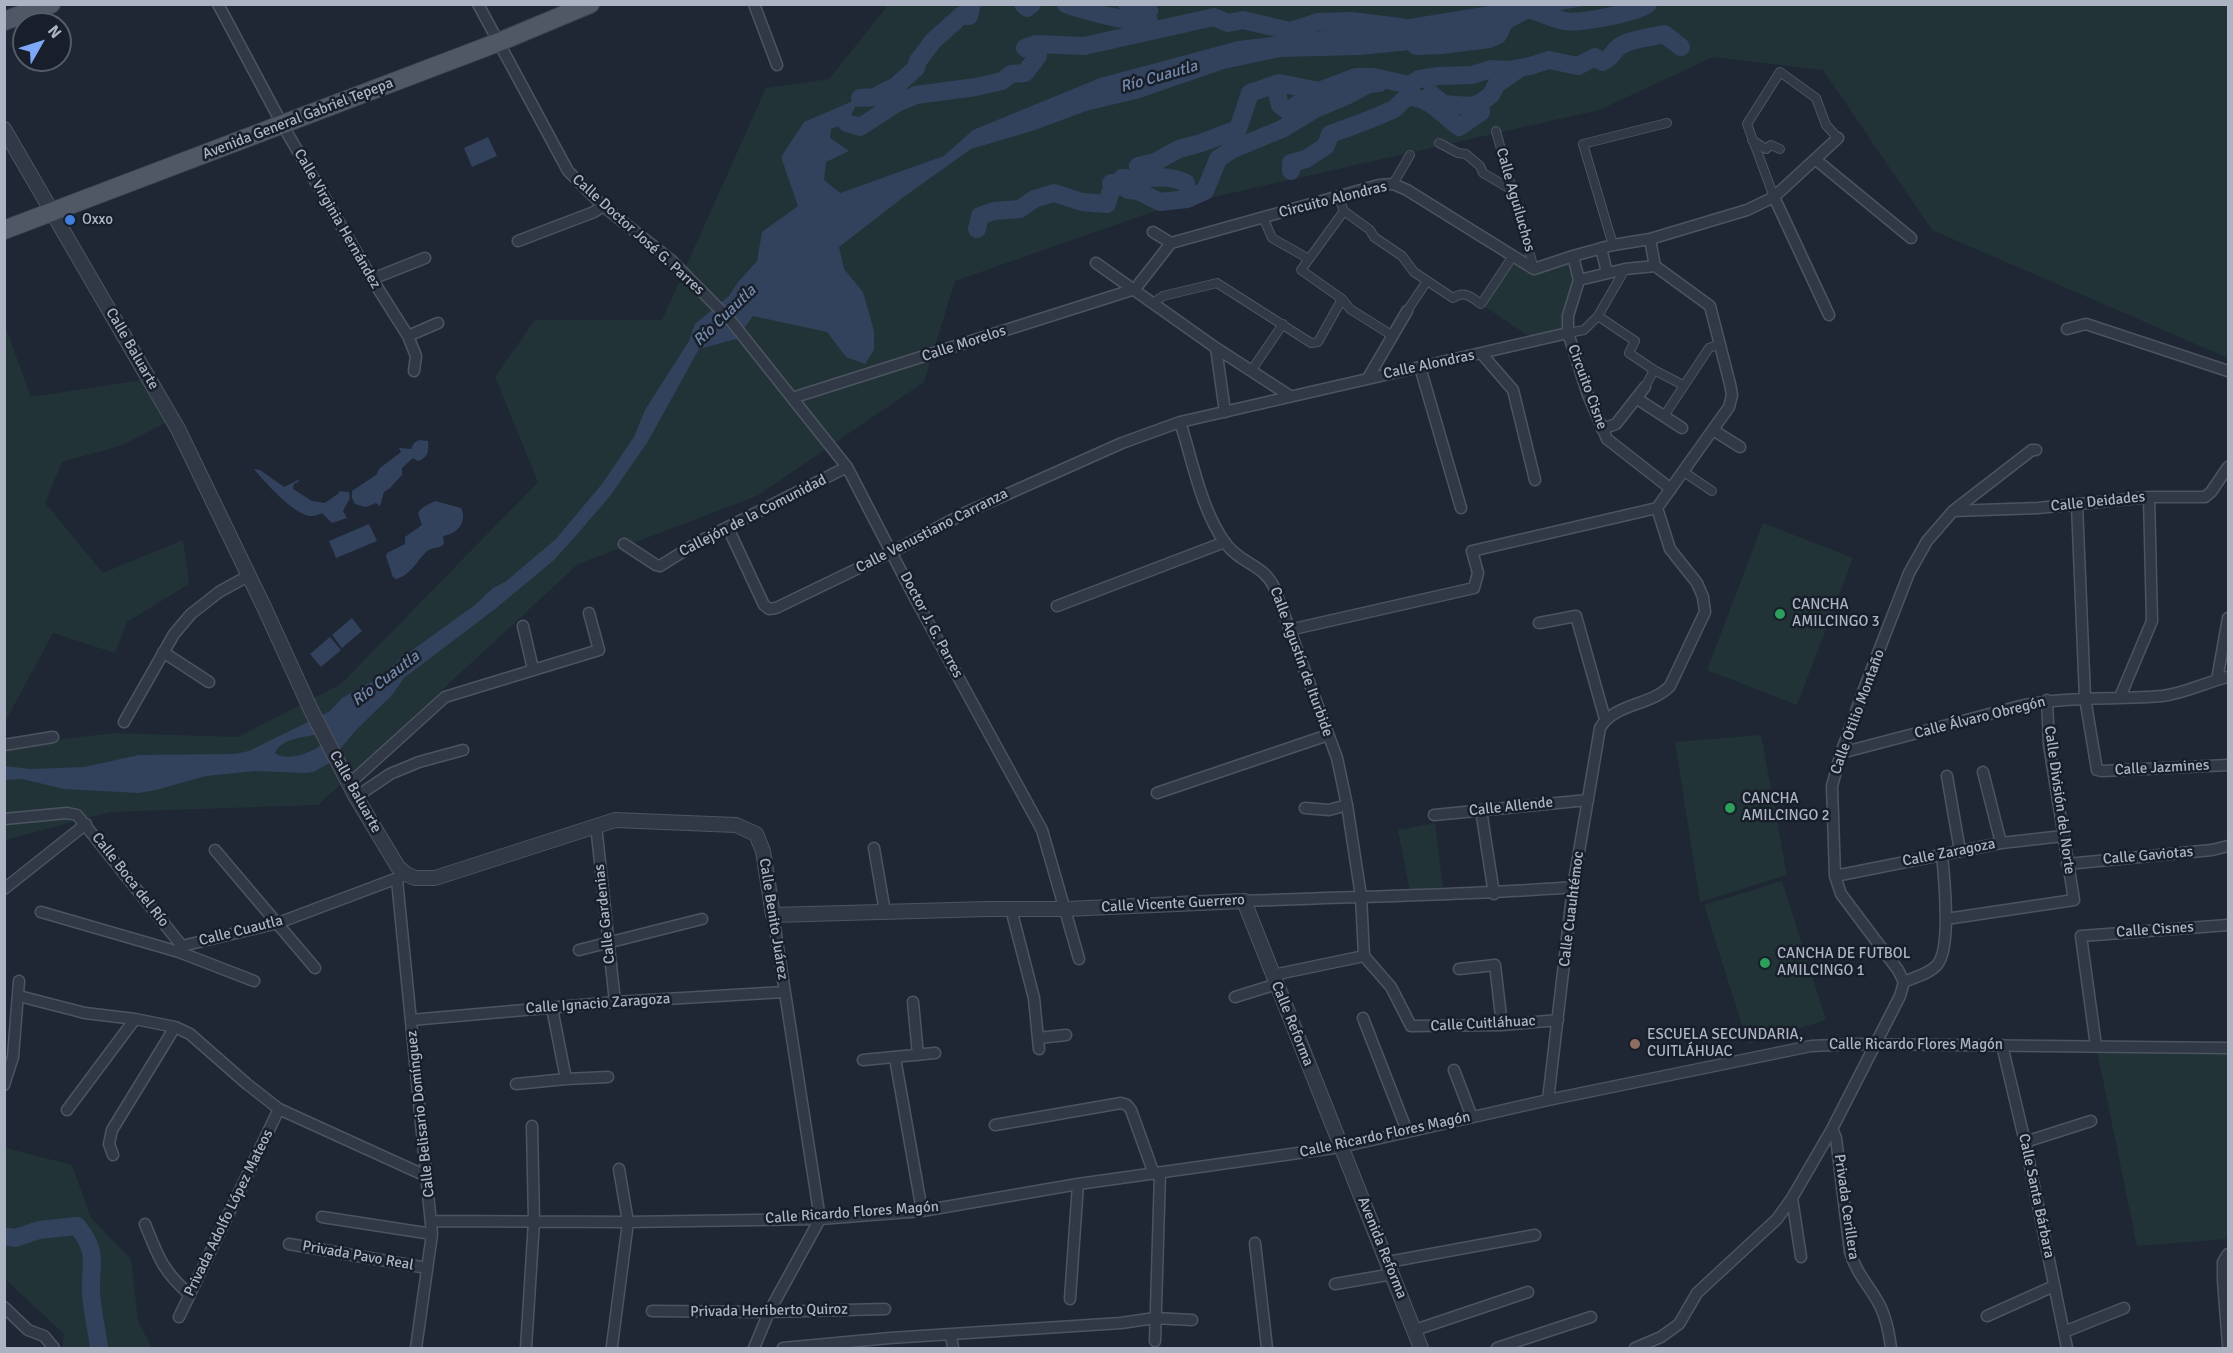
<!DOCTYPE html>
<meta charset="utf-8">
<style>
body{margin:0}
#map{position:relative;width:2233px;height:1353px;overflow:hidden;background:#1f2735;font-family:Signika,sans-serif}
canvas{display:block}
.frame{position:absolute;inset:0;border:6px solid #acb4c3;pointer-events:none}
.north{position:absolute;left:12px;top:12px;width:60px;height:60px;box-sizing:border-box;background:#181f2a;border:2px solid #535b67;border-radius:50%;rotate:51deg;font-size:16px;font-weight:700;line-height:24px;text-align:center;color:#acb4c3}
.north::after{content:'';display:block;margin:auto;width:21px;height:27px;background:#7da7f7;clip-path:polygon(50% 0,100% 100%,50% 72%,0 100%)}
</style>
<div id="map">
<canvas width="2233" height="1353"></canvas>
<div class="frame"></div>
<div class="north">N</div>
</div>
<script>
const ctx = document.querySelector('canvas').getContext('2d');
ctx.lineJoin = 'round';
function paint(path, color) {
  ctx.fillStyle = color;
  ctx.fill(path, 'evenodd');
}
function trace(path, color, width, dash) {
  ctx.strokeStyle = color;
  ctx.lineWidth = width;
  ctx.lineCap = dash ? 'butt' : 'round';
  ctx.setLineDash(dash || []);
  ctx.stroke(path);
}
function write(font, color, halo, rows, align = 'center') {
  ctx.font = font + ' Signika,sans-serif';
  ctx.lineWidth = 5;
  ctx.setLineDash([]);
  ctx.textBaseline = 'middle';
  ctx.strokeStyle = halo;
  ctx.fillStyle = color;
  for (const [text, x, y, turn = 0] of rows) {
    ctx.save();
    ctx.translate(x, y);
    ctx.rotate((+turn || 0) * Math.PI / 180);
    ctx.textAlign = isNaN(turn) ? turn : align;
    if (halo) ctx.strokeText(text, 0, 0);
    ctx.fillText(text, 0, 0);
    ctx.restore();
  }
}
paint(new Path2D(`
 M888,5H2228V358L1932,230L1823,70L1713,57L1599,110L1161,209L955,281L924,382L757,496L578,564L318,805L110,812L5,840V746L114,733L238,737L341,684L538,482L495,377L535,320H662L766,88L829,79Z
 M1513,256L1534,269L1573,256L1579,280L1568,333L1536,341L1481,304Z
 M4,323L31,397L149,379L172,419L123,445L62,462L45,503L103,573L183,540L189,584L127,622L115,653L53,633L5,722Z
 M1763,523L1853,558L1797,705L1707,670Z
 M1761,735L1787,875L1700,902L1675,742Z
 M1435,823L1444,896L1411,897L1398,830Z
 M1782,881L1826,1020L1748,1044L1704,905Z
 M2096,1046L2228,1048V1239L2137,1246Z
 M4,1146L6,1148L72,1165L91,1218L131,1259L138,1321L152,1348H62L64,1334L5,1279Z`), '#213336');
paint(new Path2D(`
 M1495,5H1588L1524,17L1497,28L1431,48L1360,55L1280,57L1224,69L1140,98L1086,111L1035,130L971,149L905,196L839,247L844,269L863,292L874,331V350L865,364L846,357L827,332L753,316L736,339L699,349L647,443L610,496L579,532L554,560L495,609L404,678L392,695L355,731L328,764L313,772L304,773L255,771L206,776L156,790L139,793L64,789L22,779L5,780V766L30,769L84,767L139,755L235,754L249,751L330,711L342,698L382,676L400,659L475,605L493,588L505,582L556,539L602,484L634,437L645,410L689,341L695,324L729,296L738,282L757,261L762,232L798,206L781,157L804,122L860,98L847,123L831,129L830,138L849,151L826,162L824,180L840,193L944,156L973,130L1100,78L1238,41L1366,26ZM314,735L320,736L322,744C313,753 285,762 275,753C281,739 300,738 314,735Z
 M488,137L497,156L472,167L464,148Z
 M419,440L428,441C429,451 428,458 418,461L413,458L402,468V475L390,488L384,492L380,506L376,503L366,507L355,504L352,498V491L376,475L380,468L401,452L399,448L411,449L414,443Z
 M254,469L260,470L284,487L300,479L298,482L294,484L293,489L312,501L325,503L339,493V491L349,492L350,498L343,511L347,518L332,523L322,513C319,514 316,516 313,516C296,518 264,481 254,469Z
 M435,501L461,508C468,522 457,534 443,536L444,544C439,549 431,547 426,552C416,562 411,575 396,579L393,577L386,556L387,553L405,544V537L422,525L418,513C422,506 428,505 435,501Z
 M369,524L377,541L336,558L329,541Z
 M352,618L362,631L342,648L332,635Z
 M330,637L341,650L321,667L310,654Z`), '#32425d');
trace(new Path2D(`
 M1023,4L1027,8L1032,4
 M1066,4C1079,9 1140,26 1149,21
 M1127,4L1149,11
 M1416,46L1442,45L1489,39L1498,35L1505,21L1527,9C1540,12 1551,18 1564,21C1579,24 1635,13 1648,4
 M1025,48L1036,44L1084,46L1214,17L1228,23L1243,20L1290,31L1318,22L1351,21L1400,27
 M1271,86L1277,93L1280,105L1288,111L1307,98
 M1431,94L1443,104L1470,106L1480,103L1491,95L1496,85L1520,68
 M860,98L878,97L880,94L896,86L916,68L918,61L933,41L962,15L969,16L972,4
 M847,123L860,127L897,103L916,95L976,87L1002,81L1011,74L1025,73L1038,56
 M1138,166L1155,162L1179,149L1201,143L1238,129L1250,93L1279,83L1319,91L1356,77H1373L1410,85L1419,79L1439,76L1472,75L1491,69L1508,70L1530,66L1549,60L1578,66L1595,57L1602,62C1615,56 1611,52 1620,46C1633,38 1650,38 1664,34L1681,47
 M1291,171V163L1306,159L1326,146L1330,134C1351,127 1372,119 1392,110C1399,107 1403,97 1411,97C1430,98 1445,117 1459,127L1481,112L1480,103
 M1111,183H1118L1128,190L1138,191L1160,202L1187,199L1205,191L1218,159L1231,150L1282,129L1315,109L1344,97L1369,84L1379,83
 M977,229L980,216L994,211L1020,209L1034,199L1054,193L1082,202L1107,204L1110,193L1122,178C1148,181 1161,172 1186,183
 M4,1236L15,1238L39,1230L77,1226C99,1253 90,1262 91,1293C92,1311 97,1330 99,1348`), '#32425d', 18);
const pedestrian = new Path2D(`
 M1496,131L1534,269
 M1752,140L1766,149L1771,145L1780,149
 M1439,143L1458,153L1466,154L1480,166L1483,173L1512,190
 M1393,184L1410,155
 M1338,196L1344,211L1370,230L1374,237L1402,256L1414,272L1453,298C1464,290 1471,297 1481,304L1513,256
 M1774,197L1747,124L1780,72L1816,98L1826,125L1838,138
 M1344,211L1301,270L1342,299L1350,309L1393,336
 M1263,217L1272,238L1309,259
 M1613,245L1583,144L1667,123
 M1153,303L1163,296L1217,283L1311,343L1318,342L1342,299
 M1407,311L1427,281
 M1598,316L1635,341L1629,353L1654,370L1683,385
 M1568,333L1584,330L1598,316L1625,269
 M1251,371L1283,324
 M1645,387L1654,370
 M1664,416L1709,348L1720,344
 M1684,472L1712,491`);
const minor = new Path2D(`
 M218,4L282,124L372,279L408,336L416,356L414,371
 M478,4L568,171L603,206L671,260L731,321L847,467L916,600L1042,830L1079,959
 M754,4L777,65
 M1815,159L1911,238
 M1774,197L1829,315
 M1153,232L1171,243
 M1650,239L1655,266L1710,306L1730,384L1732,395L1729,407L1657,508
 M518,241L594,212L603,206
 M1601,248L1607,273
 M1573,256L1579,280L1568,316V333L1588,395L1607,439L1671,489
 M1096,263L1216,348L1290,396
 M372,279L425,258
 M1579,280L1625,269L1655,266
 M1135,289L1171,243L1379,185L1393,184L1407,190L1534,269L1573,256L1613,245L1650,239L1747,210L1774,197L1838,138
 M2067,329L2086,324L2228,371
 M408,336L438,323
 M1216,348L1225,412
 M1481,353L1513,390L1535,480
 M1420,367L1461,508
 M1368,378L1407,311
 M792,398L1135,289
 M1636,398L1682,428
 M1180,422C1193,462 1201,510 1226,544C1241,564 1263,564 1274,587L1337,758L1347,805L1361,896L1364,956L1391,987L1411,1026L1502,1025L1558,1020
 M1602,429L1616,424L1645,387
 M1713,430L1740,447
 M2077,505L2085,698L2097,770L2102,771L2228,765
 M1953,511L2038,508L2149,497H2205L2211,492L2228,467
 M728,528L764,605L769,609L776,608L892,552L965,513L1122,443L1180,422L1568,333
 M624,544L656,565L660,566L700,541L847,467
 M1057,606L1225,542
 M1539,623L1576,616L1605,719
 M523,626L533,669
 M1289,630L1474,588L1478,573L1472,551L1657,508
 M163,652L209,682
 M2217,680L2228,618
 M2120,697L2152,621L2149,497
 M124,722L174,634L191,614L219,592L248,576
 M4,745L53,737
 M1841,753L2020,706C2067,696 2115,700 2162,696C2186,693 2206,682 2228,677
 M1983,772L2001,843
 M1947,776L1960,851
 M349,784L445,697L599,650L589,613
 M1157,793L1328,735
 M356,797L390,774L419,762L463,750
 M1305,808L1329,810L1347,805
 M1481,810L1494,894
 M1434,815L1588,800
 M4,819L67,813L77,815L182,946
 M596,825L615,1002
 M874,848L885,912
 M215,850L315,968
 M2067,864L2212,850L2228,846
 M1835,876L2001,843L2063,836
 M397,880L432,1234L416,1348
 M4,889L86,824
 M1244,901C1354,896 1464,896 1573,887
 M1011,909L1034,998L1039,1049
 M41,912L179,952L254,981
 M1946,919L2074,900L2049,745L2047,700
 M579,950L702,919
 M179,952L182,946L278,923L403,876
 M1459,969L1495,965L1502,1025
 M1273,975L1364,956
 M1904,982C1915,977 1929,974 1937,965C1952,948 1944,877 1942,854
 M19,996L85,1013L135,1019L175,1027L190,1034L247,1084L279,1109L426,1176
 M1235,997L1277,984
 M913,1002L918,1055
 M552,1008L566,1079
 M1363,1018L1407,1131
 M411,1020L615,1002L784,992
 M1038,1038L1066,1035
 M2002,1045L2025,1142L2067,1348
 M2096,1046L2081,936L2228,925
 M895,1058L922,1211
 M863,1060L935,1053
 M1454,1070L1472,1117
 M516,1084L566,1079L608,1077
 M4,1085L13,1057L19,981
 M1548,1100L1573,887L1600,728C1614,703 1651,706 1670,686L1705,612L1703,597L1697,583L1670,549L1657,508
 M67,1110L135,1019
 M995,1125L1121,1103L1127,1105L1131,1110L1154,1174
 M1832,1129L1836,1138L1850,1252C1857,1274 1867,1283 1878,1302C1886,1316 1889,1332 1891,1348
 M2025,1142L2091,1121
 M113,1155L109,1144L112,1130L175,1027
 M1792,1198L1801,1257
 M322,1217L432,1234
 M432,1221L628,1222L820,1219L922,1211L1078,1184L1341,1147L1548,1100L1811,1046L1857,1044L2228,1048
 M145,1224C159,1258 162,1270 190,1295
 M1255,1243L1267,1348
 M289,1244L427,1268
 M2228,1254L2223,1262V1280L2228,1345
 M1388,1262L1535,1235
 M1335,1284L1393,1274
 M1070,1299L1078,1184
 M4,1307L28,1330L44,1336L54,1348
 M652,1311L769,1312L885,1309
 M1987,1316L2054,1286
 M179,1317L279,1109
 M1415,1330L1528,1292
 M2064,1332L2124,1308
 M951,1335L953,1348
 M1155,1341L1160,1173
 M612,1346L628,1222L619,1169
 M526,1348L534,1221L532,1126
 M754,1348L769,1312L820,1219L773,915
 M783,1348L890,1338L1121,1323L1155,1318L1192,1320
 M1497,1348L1591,1317
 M1635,1348L1661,1337L1679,1324L1697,1293L1777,1219L1792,1198L1832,1129L1900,996L1904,982L1898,970L1841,894L1835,876L1832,786L1841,753L1864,689L1909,573L1927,541L1953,511L2032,450H2036`);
const tertiary = new Path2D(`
 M4,129L178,429L264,607L312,712L356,797L398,867L406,874L415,878H435L615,820L736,825L756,834L763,851L773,915L988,909H1066L1244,901L1421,1348`);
const primary = new Path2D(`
 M4,21L51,4
 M4,230L499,42L590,4`);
trace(pedestrian, '#4d5461', 10);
trace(minor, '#4d5461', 13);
trace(tertiary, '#4d5461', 16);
trace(primary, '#3c434f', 20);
trace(pedestrian, '#323946', 8);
trace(minor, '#323946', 10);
trace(tertiary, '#323946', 14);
trace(primary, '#505866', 18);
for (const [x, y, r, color] of [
 [70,220,6,"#3f7fe0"],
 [1780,614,6,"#2e9e5b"],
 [1730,808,6,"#2e9e5b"],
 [1765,963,6,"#2e9e5b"],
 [1635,1044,6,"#8d6e63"]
]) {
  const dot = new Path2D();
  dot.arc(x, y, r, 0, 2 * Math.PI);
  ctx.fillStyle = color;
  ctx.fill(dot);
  trace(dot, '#181f2a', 2);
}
write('15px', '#acb4c3', '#181f2a', [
 ["Avenida General Gabriel Tepepa",298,119,-21],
 ["Circuito Alondras",1333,200,-14],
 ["Calle Aguiluchos",1515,200,74],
 ["Calle Virginia Hernández",337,219,60],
 ["Calle Doctor José G. Parres",638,235,42],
 ["Calle Morelos",964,344,-18],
 ["Calle Baluarte",132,349,60],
 ["Calle Alondras",1429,365,-12],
 ["Circuito Cisne",1587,387,70],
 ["Calle Deidades",2098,502,-6],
 ["Callejón de la Comunidad",753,516,-27],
 ["Calle Venustiano Carranza",932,531,-27],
 ["Doctor J. G. Parres",931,625,62],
 ["Calle Agustín de Iturbide",1301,662,70],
 ["Calle Otilio Montaño",1858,712,-70],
 ["Calle Álvaro Obregón",1980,718,-14],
 ["Calle Jazmines",2162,768,-3],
 ["Calle Baluarte",355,792,61],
 ["Calle División del Norte",2059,800,82],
 ["Calle Allende",1511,807,-6],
 ["Calle Zaragoza",1949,853,-11],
 ["Calle Gaviotas",2148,856,-5],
 ["Calle Boca del Río",130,880,52],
 ["Calle Vicente Guerrero",1173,904,-3],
 ["Calle Cuauhtémoc",1572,909,-83],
 ["Calle Gardenias",605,914,-96],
 ["Calle Benito Juárez",773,919,81],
 ["Calle Cisnes",2155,930,-4],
 ["Calle Cuautla",241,931,-14],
 ["Calle Ignacio Zaragoza",598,1004,-4],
 ["Calle Reforma",1292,1024,68],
 ["Calle Cuitláhuac",1483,1024,-3],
 ["Calle Ricardo Flores Magón",1916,1045],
 ["Calle Belisario Domínguez",421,1114,-96],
 ["Calle Ricardo Flores Magón",1385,1135,-12],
 ["Calle Santa Bárbara",2036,1196,78],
 ["Privada Cerillera",1846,1207,82],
 ["Privada Adolfo López Mateos",229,1213,-64],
 ["Calle Ricardo Flores Magón",852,1213,-4],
 ["Avenida Reforma",1382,1248,68],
 ["Privada Pavo Real",358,1256,10],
 ["Privada Heriberto Quiroz",769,1311,-1]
]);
write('15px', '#acb4c3', '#181f2a', [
 ["Oxxo",82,220],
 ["CANCHA",1792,605],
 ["AMILCINGO 3",1792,622],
 ["CANCHA",1742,799],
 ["AMILCINGO 2",1742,816],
 ["CANCHA DE FUTBOL",1777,954],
 ["AMILCINGO 1",1777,971],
 ["ESCUELA SECUNDARIA,",1647,1035],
 ["CUITLÁHUAC",1647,1052]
], 'left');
write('italic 16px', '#748aac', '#181f2a', [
 ["Río Cuautla",1159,77,-16],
 ["Río Cuautla",725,316,-44],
 ["Río Cuautla",386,679,-37]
]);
</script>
